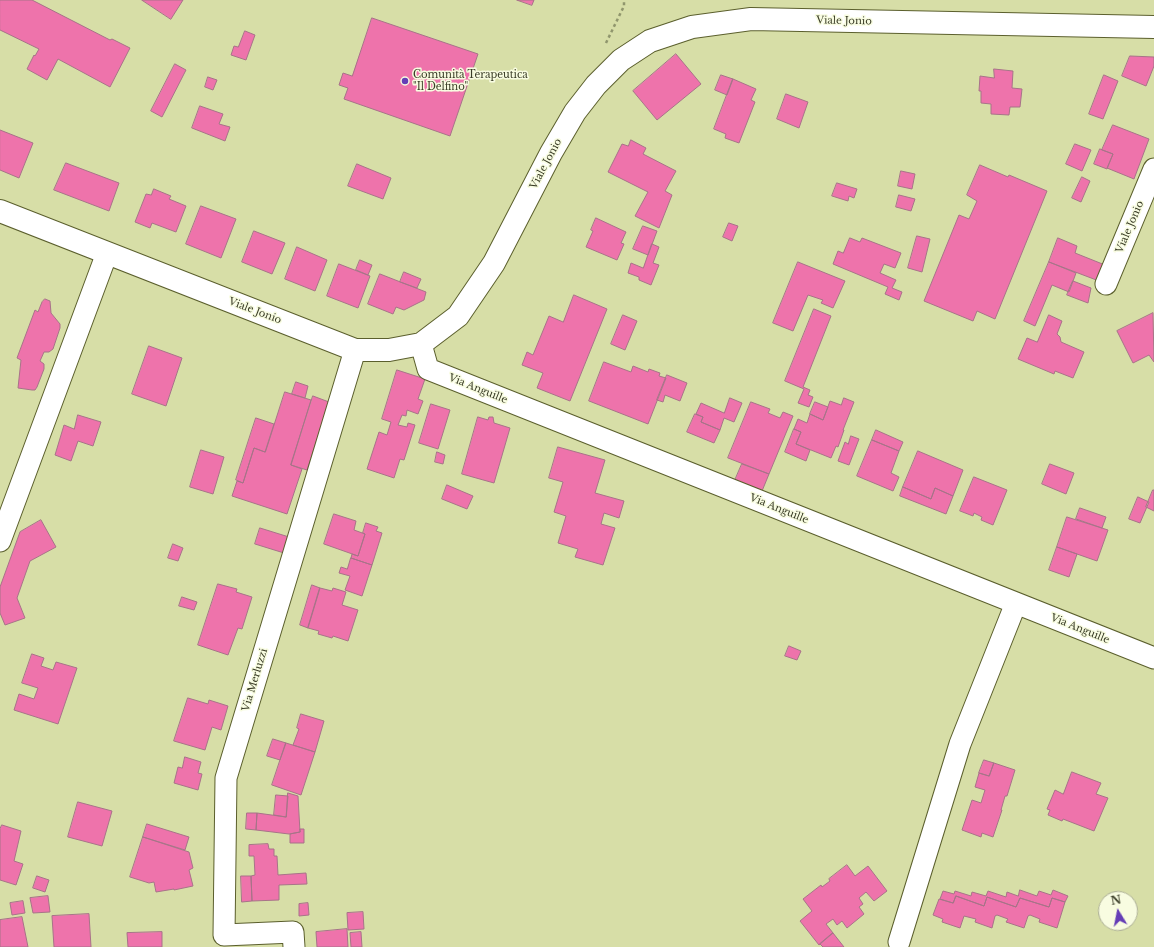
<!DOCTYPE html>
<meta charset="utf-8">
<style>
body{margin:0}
#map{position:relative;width:1154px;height:947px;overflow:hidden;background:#d7dea7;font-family:"Libre Baskerville",serif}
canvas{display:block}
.north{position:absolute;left:1098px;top:891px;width:40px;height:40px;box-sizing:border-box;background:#f8fce1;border:1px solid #acaf96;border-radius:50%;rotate:350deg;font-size:11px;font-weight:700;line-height:16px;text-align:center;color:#393c26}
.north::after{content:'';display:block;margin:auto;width:14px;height:18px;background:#653eb6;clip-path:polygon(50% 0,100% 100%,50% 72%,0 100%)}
</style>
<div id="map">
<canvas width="1154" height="947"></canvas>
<div class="north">N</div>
</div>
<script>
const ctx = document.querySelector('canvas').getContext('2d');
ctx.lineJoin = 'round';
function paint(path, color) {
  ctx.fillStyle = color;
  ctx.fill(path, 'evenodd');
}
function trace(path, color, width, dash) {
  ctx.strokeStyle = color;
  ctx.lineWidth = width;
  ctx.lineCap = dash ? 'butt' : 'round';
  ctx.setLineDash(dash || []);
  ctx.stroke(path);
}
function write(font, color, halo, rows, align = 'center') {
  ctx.font = font + ' "Libre Baskerville",serif';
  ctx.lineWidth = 3;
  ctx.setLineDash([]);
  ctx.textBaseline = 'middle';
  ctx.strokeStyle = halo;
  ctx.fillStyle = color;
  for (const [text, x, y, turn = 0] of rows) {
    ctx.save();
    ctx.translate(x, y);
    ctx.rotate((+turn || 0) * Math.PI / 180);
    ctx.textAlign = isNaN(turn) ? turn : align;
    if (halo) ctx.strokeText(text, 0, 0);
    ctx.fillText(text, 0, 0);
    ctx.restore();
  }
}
const building = new Path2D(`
 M0,0H32L110,40L112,39L130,48L110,87L58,59L47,80L27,69L34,55L35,56L39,49L0,30Z
 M142,0H183L171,19Z
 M517,0H534L532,5Z
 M372,18L478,54L450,136L344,99L348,88L339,85L343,73L352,76Z
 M245,31L255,35L246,60L231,55L234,46L238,47Z
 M676,54L701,84L657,120L633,91Z
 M1130,56L1154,57V66L1146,86L1122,76Z
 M175,64L186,70L162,117L151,111Z
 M994,69L1013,71L1012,88L1022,89L1020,107H1010L1009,115L991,114V104L981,103V91H979L980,76L994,78Z
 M721,75L733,79L727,95L715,90Z
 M1104,75L1118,81L1103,119L1089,114Z
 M208,77L217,80L213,90L205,87Z
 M733,79L756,89L751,100L755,102L739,143L725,138L726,134L714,129Z
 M786,94L808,102L799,128L777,119Z
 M200,106L223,114L219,124L230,127L225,141L192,128Z
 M1113,125L1149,139L1134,179L1107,168L1113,154L1102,150Z
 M0,130L33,143L19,178L0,170Z
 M631,140L646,148L643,154L676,171L665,191L672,195L659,228L635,216L648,192L608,172L622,144L628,146Z
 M1075,144L1091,150L1082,171L1066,164Z
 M1100,149L1113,154L1107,169L1094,164Z
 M66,163L119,183L109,211L54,190Z
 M357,164L391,178L383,199L348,186Z
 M980,165L1008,177L1009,175L1047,191L995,319L977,311L973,321L924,301L959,215L969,219L977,201L967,195Z
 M901,171L915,174L912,189L898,186Z
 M1082,177L1090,181L1081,202L1072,198Z
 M837,183L857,189L854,198L849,196L848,201L832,196Z
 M154,189L171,196L169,199L186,206L176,232L152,223L150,228L135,222L146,194L151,195Z
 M899,195L915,199L911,211L896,207Z
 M201,206L236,219L221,258L186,244Z
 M596,218L626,232L621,243L624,244L617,260L586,247L593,231L591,230Z
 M729,223L738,226L732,241L723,237Z
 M643,226L657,231L648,255L633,249Z
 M254,231L285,243L272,274L242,262Z
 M917,236L930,239L922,272L908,268Z
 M850,238L860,242L862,238L901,253L895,268L884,264L880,273L896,280L892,288L902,292L899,300L885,294L888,287L833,264L838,251L843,253Z
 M1058,238L1077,246L1075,253L1105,265L1099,281L1049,262Z
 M652,244L659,247L653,263L659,265L651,285L639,280V277L628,273L631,263L643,268Z
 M297,247L327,260L315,291L285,279Z
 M360,260L372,265L368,275L356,270Z
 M798,262L845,281L833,308L821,303L823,300L808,295L793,331L773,323Z
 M1049,262L1076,273L1069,292L1052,285L1035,326L1024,321Z
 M339,264L370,276L358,308L327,296Z
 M404,272L421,279L417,288L400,282Z
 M380,274L426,292L424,300L404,310L396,307L393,314L368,304Z
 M1073,281L1091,288L1088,303L1067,295Z
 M574,295L607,309L570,401L537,388L543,373L522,365L527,352L533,355L549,316L563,322Z
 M45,299L50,301L51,313L60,324V328L53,349L49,352H44L40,361L44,364V369L37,387L35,390H32L18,388L21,360L17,358L35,310L38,312L42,302Z
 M814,309L831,316L803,387L810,390L808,395L813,397L809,407L798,403L804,389L785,381Z
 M1153,313L1154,362L1149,355L1133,363L1117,331Z
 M623,315L637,321L625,350L611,344Z
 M1049,315L1062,321L1057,334L1060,337L1061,342L1084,352L1073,378L1055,371L1054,374L1018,359L1027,338L1037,342Z
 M149,346L182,358L166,406L132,394Z
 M604,362L631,372L633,366L648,372L649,369L660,373L659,376L666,378L648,424L589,401Z
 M397,370L425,379L418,399L423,401L418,414L407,410L406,416L402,415L398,425L407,427L408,423L415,425L404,460L400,459L394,478L367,469L379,432L387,435L391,422L382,419Z
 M667,375L687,383L680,401L665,395L663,402L657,400Z
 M296,382L308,386L305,398L292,394Z
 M285,392L311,400L291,465L302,469L287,514L232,496L237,481L243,483L254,448L265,452Z
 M313,396L329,402L307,470L291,465Z
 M730,398L742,403L734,422L724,418L720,430L701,422L703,417L696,414L701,403L724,413Z
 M844,398L854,402L843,430H844L838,447L836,446L831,458L796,444L801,432L794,429L798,419L807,423L810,414L823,420L830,401L841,405Z
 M751,402L770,409L768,413L780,418L783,412L793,416L769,474L728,458Z
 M815,402L828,407L823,420L810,414Z
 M431,404L450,410L438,449L419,443Z
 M695,414L703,417L701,422L720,430L714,443L687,432Z
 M78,415L101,422L93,446L78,441L71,461L55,455L64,425L74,429Z
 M478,417L488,420L489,417H493L494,423L510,428L494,483L462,474Z
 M256,418L274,424L265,452L254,448L243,483L236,480Z
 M794,429L801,432L796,444L810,450L806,461L785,452Z
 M876,430L903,442L899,451L872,440Z
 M851,436L859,439L849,465L838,461L845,442L848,444Z
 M872,440L899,451L891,473L899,477L893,491L857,476Z
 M558,447L605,460L595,493L624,501L619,518L604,513L601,524L615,528L603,565L575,557L578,549L558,543L566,516L554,512L563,482L549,478Z
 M201,450L224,457L213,494L190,487Z
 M918,451L963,470L953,496L935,488L931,499L903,487Z
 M437,452L445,455L443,464L435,462Z
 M742,464L769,474L760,496L733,485Z
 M1050,464L1074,473L1066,494L1042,484Z
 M974,477L1007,490L993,525L981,520L982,517L974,513L973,516L960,511Z
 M447,485L473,496L467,509L442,499Z
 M903,487L931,499L935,488L953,496L946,514L900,496Z
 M1153,490H1154V511L1146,507Z
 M1138,497L1149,502L1140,523L1129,519Z
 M1080,508L1106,517L1102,528L1076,519Z
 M334,514L356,521L354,530L365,534L358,556L324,544Z
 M1067,517L1108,530L1097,561L1057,547Z
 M41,520L56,547L30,561L17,598L25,618L5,625L0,613V587L20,532Z
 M366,523L378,527L376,531L382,533L372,565L351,558L352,554L358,556L365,534L363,533Z
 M260,528L289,537L284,553L255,544Z
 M173,544L183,548L178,561L168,558Z
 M1057,547L1077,554L1069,577L1049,570Z
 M351,558L372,565L362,596L345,590L350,576L339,573L341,567L347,569Z
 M218,584L237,589L236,592L252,597L242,629L238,628L228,655L198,645Z
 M312,585L320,588L308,628L300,625Z
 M320,588L332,591L333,588L346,592L342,605L358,610L348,641L333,636L332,638L318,634L319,631L308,628Z
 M182,597L197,602L194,610L179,606Z
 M789,646L801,651L797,660L785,656Z
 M32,654L44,658L41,666L53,670L56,662L77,668L58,724L14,710L19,694L34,699L38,688L22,683Z
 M188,698L208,704L209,700L228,706L221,730L212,727L205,750L174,741Z
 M301,714L324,721L315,752L293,745L299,729L297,728Z
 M273,739L286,743L280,760L267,756Z
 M286,743L315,752L301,795L272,785Z
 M185,757L201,762L198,773L202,774L198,790L174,783L178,767L182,768Z
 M984,760L994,763L989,776L979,773Z
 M994,763L1015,770L1007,796H1005L1001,810H1002L993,837L982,833L981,837L962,830L972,800L981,803L985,790L975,787L979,773L989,776Z
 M1072,772L1101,783L1096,794L1108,798L1094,831L1063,819L1062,821L1048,815L1050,810L1047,809L1055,790L1063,794Z
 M288,793L298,796L300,832L289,834L256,830L257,813L286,817Z
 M276,795L288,796L286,817L274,815Z
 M78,802L112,811L102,846L68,837Z
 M247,813H257L256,830L246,829Z
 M147,824L189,837L185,850L143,837Z
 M2,825L21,831L14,861L23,864L16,885L0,880V829Z
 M300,829H304V843H290V834L300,832Z
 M143,837L189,852L193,868L189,870L193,886L174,890V889L156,892L154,882L149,883L130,877Z
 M268,844L269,849H274V856H277L278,875L306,873L307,884L279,885V900L252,901L251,876L255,875L254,856H249V845Z
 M847,865L855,876L868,866L887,891L874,901L866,892L859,898L863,904L859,907L864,914L847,928L842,921L837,925L833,919L826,924L833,933L819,945L800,921L812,911L803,899L821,885L822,887L830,881L829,879Z
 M37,876L49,880L45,892L33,888Z
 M241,876H251L252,901L242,902Z
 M1020,890L1037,896L1039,891L1051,895L1053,890L1068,896L1065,902L1052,898L1049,907L1020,898L1016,907L987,897L984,906L956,896L953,903L940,899L943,891L954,894L955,891L971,896L972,892L986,896L988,891L1006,897L1007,892L1018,896Z
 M48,896L50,912L33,913L30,898Z
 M956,896L984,906L987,897L1016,907L1020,898L1049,907L1052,898L1065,902L1057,928L1039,922L1040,919L1030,915L1028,916L1024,928L1006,922L1008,919L997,915L995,916L992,928L975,922L976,919L964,916L960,928L942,922L943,919L933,915L939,899L953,903Z
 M23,901L25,913L12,915L10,903Z
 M308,903L309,915L299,916V904Z
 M363,912L364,929L348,930L347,913Z
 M89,914L91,947H54L52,916Z
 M22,917L28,947H0V920Z
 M347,929L348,947H317L316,932Z
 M162,932V947H128L127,933Z
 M361,932L362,947H351L350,933Z
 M833,933L844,947H823L820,944Z`);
paint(building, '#ee73ab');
trace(building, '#a77388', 1);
const minor = new Path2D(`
 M1106,284L1154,169
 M421,344L428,369L1154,658
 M0,541L107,253
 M899,942L960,744L1016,603
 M294,947L293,932L224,935L226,778L355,350`);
const tertiary = new Path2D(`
 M0,211L355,350H389L421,344L458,316L494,263L551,153L575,112L596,85L621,60L650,41L692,27L751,19L1154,27`);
trace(minor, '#5b5f2d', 23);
trace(tertiary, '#5b5f2d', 24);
trace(new Path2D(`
 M606,43L624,6V0`), '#90966d', 2.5, [3, 3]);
trace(minor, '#fff', 21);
trace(tertiary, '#fff', 22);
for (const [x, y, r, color] of [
 [405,81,4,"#653eb6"]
]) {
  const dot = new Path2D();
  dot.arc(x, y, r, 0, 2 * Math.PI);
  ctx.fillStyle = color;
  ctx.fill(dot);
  trace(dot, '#f8fce1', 1.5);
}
write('10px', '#393c26', '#f8fce1', [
 ["Viale Jonio",844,21,1],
 ["Viale Jonio",546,164,-62],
 ["Viale Jonio",1130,227,-67],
 ["Viale Jonio",255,311,21],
 ["Via Anguille",478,389,22],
 ["Via Anguille",779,509,22],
 ["Via Anguille",1080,629,22],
 ["Via Merluzzi",255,680,-73]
]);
write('10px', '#393c26', '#f8fce1', [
 ["Comunità Terapeutica",413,75],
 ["\"Il Delfino\"",413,87]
], 'left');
</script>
